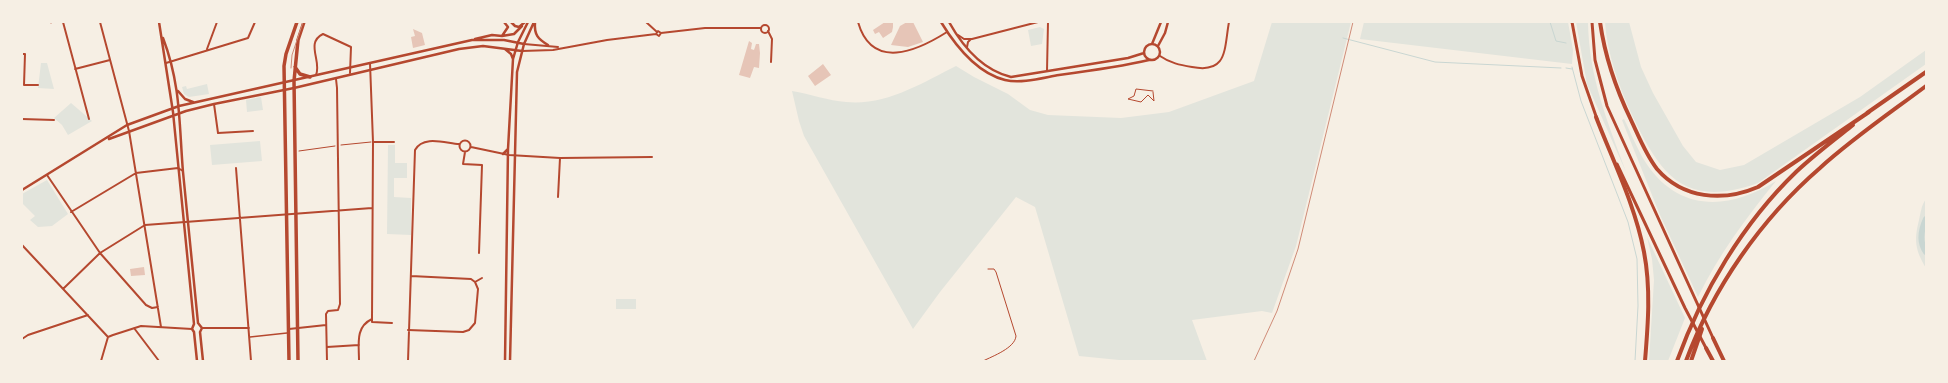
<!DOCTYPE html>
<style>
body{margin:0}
#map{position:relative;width:1948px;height:383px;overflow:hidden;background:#f6efe4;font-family:"Alegreya Sans",sans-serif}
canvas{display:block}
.frame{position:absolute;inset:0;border:23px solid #f6efe4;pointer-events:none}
</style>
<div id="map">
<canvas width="1948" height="383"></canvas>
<div class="frame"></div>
</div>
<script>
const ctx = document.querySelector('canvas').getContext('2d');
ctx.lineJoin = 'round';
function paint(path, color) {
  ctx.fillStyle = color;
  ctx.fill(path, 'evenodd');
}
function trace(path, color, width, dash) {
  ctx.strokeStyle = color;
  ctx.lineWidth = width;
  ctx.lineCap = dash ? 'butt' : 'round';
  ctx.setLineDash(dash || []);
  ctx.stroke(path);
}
paint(new Path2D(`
 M1272,22H1351L1296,246L1272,313L1262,311L1192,320L1207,361H1129L1079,356L1035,207L1016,197L940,292L913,329L804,136L799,121L792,91C810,94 829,101 846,102C886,106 922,83 956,66L974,77L1008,94L1030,110L1048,115L1121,118L1169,112L1254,81Z
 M1364,22H1568L1573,50L1572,64L1360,39Z
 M1576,22H1588C1589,78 1607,120 1626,172L1587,84Z
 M1605,22H1629L1641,67L1653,93L1683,146L1696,162L1720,170L1744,165L1860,97L1926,50V64L1758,183C1685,209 1661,176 1632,115C1619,87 1607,53 1605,22Z
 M1040,27L1044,29L1042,44L1031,46L1028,30Z
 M41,63H47L54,89L38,88Z
 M207,84L209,94L189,97L184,94L182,87L186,86L187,89Z
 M261,97L263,110L247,112L246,100Z
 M71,103L92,121L68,135L62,125L54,118Z
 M1624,119C1631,133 1637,149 1646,163C1679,213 1730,210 1776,181C1746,218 1719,254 1698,297L1660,215L1622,120Z
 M260,141L262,161L212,165L210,145Z
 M388,145H395V163H407V178H394V197L411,198V235L387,234Z
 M47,180L68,214L52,226L38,227L30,220L35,216L22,203V194Z
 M1926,199V268C1915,250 1914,240 1919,220C1921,212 1921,206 1926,199Z
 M1647,237L1685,318L1668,361H1649L1654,280L1652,259Z
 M616,299H636V309H616Z`), '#e2e4dc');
trace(new Path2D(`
 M1550,22L1556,41L1566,43
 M1343,38L1435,62L1561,68
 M1572,67L1581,101L1628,222L1637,259L1638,306L1635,361
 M1566,68L1572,69`), '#c9d6d2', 1);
trace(new Path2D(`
 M1926,219C1921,230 1919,242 1926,252`), '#c9d6d2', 6);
paint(new Path2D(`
 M885,22H893V27L892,32L883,38L879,32L875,34L873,30Z
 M907,22H913L923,42L908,47L891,45L900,26Z
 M413,29L422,33L425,45L413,48L411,37L415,36Z
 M749,41L752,43L751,49L754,50L756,44H759L760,53L759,68L754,67L750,78L739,75Z
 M823,64L831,75L815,86L808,76Z
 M144,267L145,275L131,276L130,269Z`), '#e6c5b7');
trace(new Path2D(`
 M49,22L51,23
 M1153,91L1136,89L1134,96L1128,99L1141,102L1148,95L1154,101L1153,92
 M341,145L371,142
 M299,151L335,146`), '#b5482f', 1);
trace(new Path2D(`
 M983,361C993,356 1015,348 1016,336L996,272L994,269H988`), '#b5482f', 1);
trace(new Path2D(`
 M250,337L287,333`), '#b5482f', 1.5);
trace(new Path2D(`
 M63,22L89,119
 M100,22L129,131L161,327
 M646,22L657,32
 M858,22C872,71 917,51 947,32
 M761 29a4 4 0 1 1 8 0a4 4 0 1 1-8 0Z
 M768,31L772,39L771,62
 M661,33L658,31L656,34L659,36L661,33L705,28H761
 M958,35L964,39H972L1038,22
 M524,44L558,47
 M967,47L968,42L971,39
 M207,49L217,22
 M522,51L553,50L607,40L656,34
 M22,54H25L24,85H38
 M1160,56C1170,63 1180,65 1192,67C1228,74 1224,49 1229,22
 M166,63L248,38L255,22
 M75,69L110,60
 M1047,71L1048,22
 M316,75C322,61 305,43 323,34L351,47L350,73
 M214,104L218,133L253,131
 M22,119L54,120
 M459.5 146a5.5 5.5 0 1 1 11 0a5.5 5.5 0 1 1-11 0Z
 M373,142H394
 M471,147L509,155L560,158L558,197
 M465,152L463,164L482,165L479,253
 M560,158L652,157
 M236,168L251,361
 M47,175L100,253L146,305L152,308L158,307
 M71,212L136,173L178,168L183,171
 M22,245L108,337
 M475,282L482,278
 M64,288L100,253L145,225L372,208
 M372,319V322L392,323
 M134,328L159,361
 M202,328H249
 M289,329L326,325
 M408,330L463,332L469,330L475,323L478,289L475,282L471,279L411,276
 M22,339L28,335L88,315
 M327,347L359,345
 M101,361L108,337L113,335L141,326L192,329
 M327,361L326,314L328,311L338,310L340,304L337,88L336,79
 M359,361C359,344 355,327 372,319L373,142L370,63
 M408,361L415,150C423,135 445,143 459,144`), '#b5482f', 2);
trace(new Path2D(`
 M159,22L173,112L194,324L192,329L194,332L197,361
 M511,22L515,26L519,27L525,22
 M535,22C534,35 538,39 548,45
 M941,22C955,45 977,73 1005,80C1021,84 1042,78 1059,75C1089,71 1119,67 1149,60
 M949,22C963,47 982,70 1011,77L1128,58L1144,53
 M502,36L514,34L522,26
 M163,38C181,85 179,124 183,172C188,223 193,273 198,323
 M475,39L492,35L502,36L508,27L504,22
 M1144 52a8 8 0 1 1 16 0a8 8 0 1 1-16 0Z
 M1152,44L1161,22
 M1158,46L1165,33L1168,22
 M505,49L511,54L513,59
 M178,91L185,99L193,102
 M109,139L186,111L214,104L294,88L459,49L483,46L522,51
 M503,154L508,149
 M22,190L127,125L179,106L472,40H504L524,44
 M198,323L202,328L200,332L203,361
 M505,361L508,149L513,59L518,42L528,22
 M510,361L517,72L524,44L534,22`), '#b5482f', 2.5);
trace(new Path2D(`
 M1572,22L1582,76L1597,119
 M1592,22L1595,60L1607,106L1713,338
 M1617,164L1685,308L1706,348`), '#b5482f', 3);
trace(new Path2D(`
 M295,67L300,74L310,77
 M289,361L284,66L286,54L297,22
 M298,361L294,81L298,40L304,22`), '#b5482f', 3.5);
trace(new Path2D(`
 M1600,22C1605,57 1616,89 1631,120C1639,137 1646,155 1657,169C1683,199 1723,202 1758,187L1869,112
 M1867,113L1926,72
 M1596,117C1613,161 1635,205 1644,252C1651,288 1648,325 1645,361
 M1713,338L1724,361
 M1706,348L1713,361
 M1677,361C1702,292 1743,223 1796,172C1814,155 1834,140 1853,125
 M1686,361C1713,288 1761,219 1820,168C1853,138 1890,113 1926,86
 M1691,361L1702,329`), '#b5482f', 4);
trace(new Path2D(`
 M291,68L292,55L303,22`), '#cf8b77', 1);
trace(new Path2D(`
 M1254,361L1277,311L1298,249L1353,22`), '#cf8b77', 1);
</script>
